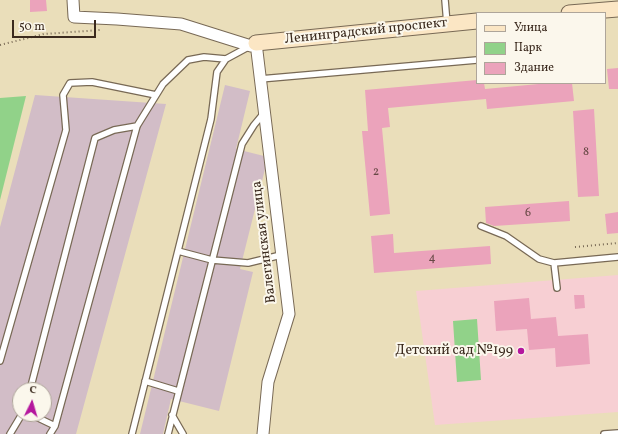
<!DOCTYPE html>
<meta charset="utf-8">
<style>
body{margin:0}
#map{position:relative;width:618px;height:434px;overflow:hidden;background:#eadeba;font-family:Vollkorn,serif}
canvas{display:block}
.legend{position:absolute;left:476px;top:12px;width:130px;height:72px;box-sizing:border-box;background:#fbf7ec;border:1px solid #aea59a;margin:0;padding:5px 7px;list-style:none;font-size:12px;color:#3b2a1e}
.legend li{display:flex;align-items:center;gap:8px;height:20px}
.legend b{width:20px;border:1px solid #aea59a}
.north{position:absolute;left:12px;top:382px;width:40px;height:40px;box-sizing:border-box;background:#fbf7ec;border:1px solid #aea59a;border-radius:50%;rotate:5deg;font-size:11px;font-weight:700;line-height:16px;text-align:center;color:#3b2a1e}
.north::after{content:'';display:block;margin:auto;width:14px;height:18px;background:#b5179e;clip-path:polygon(50% 0,100% 100%,50% 72%,0 100%)}
.scale{position:absolute;left:12px;top:20px;width:84px;height:18px;box-sizing:border-box;border:2px solid #3b2a1e;border-top:0;padding-left:5px;font-size:12px;line-height:14px;white-space:nowrap;color:#3b2a1e;-webkit-text-stroke:3px #fbf7ec;paint-order:stroke}
</style>
<div id="map">
<canvas width="618" height="434"></canvas>
<ul class="legend">
<li><b style="height:5px;background:#fbe6c4"></b>Улица</li>
<li><b style="height:11px;background:#91d289"></b>Парк</li>
<li><b style="height:11px;background:#eba3bb"></b>Здание</li>
</ul>
<div class="north">С</div>
<div class="scale">50 m</div>
</div>
<script>
const ctx = document.querySelector('canvas').getContext('2d');
ctx.lineJoin = 'round';
function paint(path, color) {
  ctx.fillStyle = color;
  ctx.fill(path, 'evenodd');
}
function trace(path, color, width, dash) {
  ctx.strokeStyle = color;
  ctx.lineWidth = width;
  ctx.lineCap = dash ? 'butt' : 'round';
  ctx.setLineDash(dash || []);
  ctx.stroke(path);
}
function write(font, color, halo, rows, align = 'center') {
  ctx.font = font + ' Vollkorn,serif';
  ctx.lineWidth = 4;
  ctx.setLineDash([]);
  ctx.textBaseline = 'middle';
  ctx.strokeStyle = halo;
  ctx.fillStyle = color;
  for (const [text, x, y, turn = 0] of rows) {
    ctx.save();
    ctx.translate(x, y);
    ctx.rotate((+turn || 0) * Math.PI / 180);
    ctx.textAlign = isNaN(turn) ? turn : align;
    if (halo) ctx.strokeText(text, 0, 0);
    ctx.fillText(text, 0, 0);
    ctx.restore();
  }
}
paint(new Path2D(`
 M618,275V412L435,425L416,291Z`), '#f7cfd3');
paint(new Path2D(`
 M225,85L250,91L236,149L268,157L240,269L253,272L219,411L171,399L163,434H140Z
 M35,95L166,104L76,434H0V227ZM20,390H44V414H20Z`), '#d2bdc7');
paint(new Path2D(`
 M26,96L0,200V98Z
 M477,319L481,380L457,382L453,321Z`), '#91d289');
paint(new Path2D(`
 M30,0H46L47,11L30,12Z
 M618,68V89H609L607,69Z
 M477,80V83H484L485,89L549,83H572L574,101L487,109L486,99L388,108L390,127L382,128L390,214L370,216L362,131H368L365,90Z
 M594,109L599,196L578,197L573,111Z
 M569,201L570,221L494,226L486,223L485,207Z
 M618,212V233L607,234L605,214Z
 M393,234L394,253L490,246L491,264L374,273L371,236Z
 M574,295H584L585,308L575,309Z
 M529,298L531,319L556,317L558,336L588,334L590,364L556,367L555,348L529,350L527,329L496,331L494,301Z`), '#eba3bb');
const lane = new Path2D(`
 M445,0L447,24
 M260,79L477,60
 M481,226L506,236L539,259L554,263L618,257
 M178,251L212,260L248,263L281,255
 M554,263L557,288
 M0,361L66,130L63,95L70,83L92,82L156,95
 M145,381L178,391
 M30,390L95,138L114,130L137,126
 M30,414L55,426
 M172,415L183,434
 M10,434L22,414
 M50,434L55,426L137,126L163,84L188,60L204,57L226,59
 M132,434L211,119L217,72L226,59L250,46
 M168,434L242,144L254,125L264,113
 M604,434L618,433`);
const street = new Path2D(`
 M73,0L74,17L117,19L181,24L251,46
 M256,43L289,314L268,382L263,434`);
const secondary = new Path2D(`
 M569,13L618,9
 M256,43L477,21`);
trace(lane, '#786955', 8);
trace(street, '#786955', 13);
trace(secondary, '#786955', 17);
trace(new Path2D(`
 M0,45L44,34L100,30
 M575,247L618,243`), '#786955', 2, [1, 3]);
trace(lane, '#fff', 5.5);
trace(street, '#fff', 11);
trace(secondary, '#fbe6c4', 15);
for (const [x, y, r, color] of [
 [521,351,4,"#b5179e"]
]) {
  const dot = new Path2D();
  dot.arc(x, y, r, 0, 2 * Math.PI);
  ctx.fillStyle = color;
  ctx.fill(dot);
  trace(dot, '#fbf7ec', 1.5);
}
write('12px', '#674845', null, [
 ["8",586,153],
 ["2",376,173],
 ["6",528,214],
 ["4",432,259]
]);
write('14px', '#3b2a1e', '#fbf7ec', [
 ["Ленинградский проспект",366,32,-6],
 ["Валегинская улица",265,242,-97]
]);
write('14px', '#3b2a1e', '#fbf7ec', [
 ["Детский сад №199",513,351]
], 'right');
</script>
